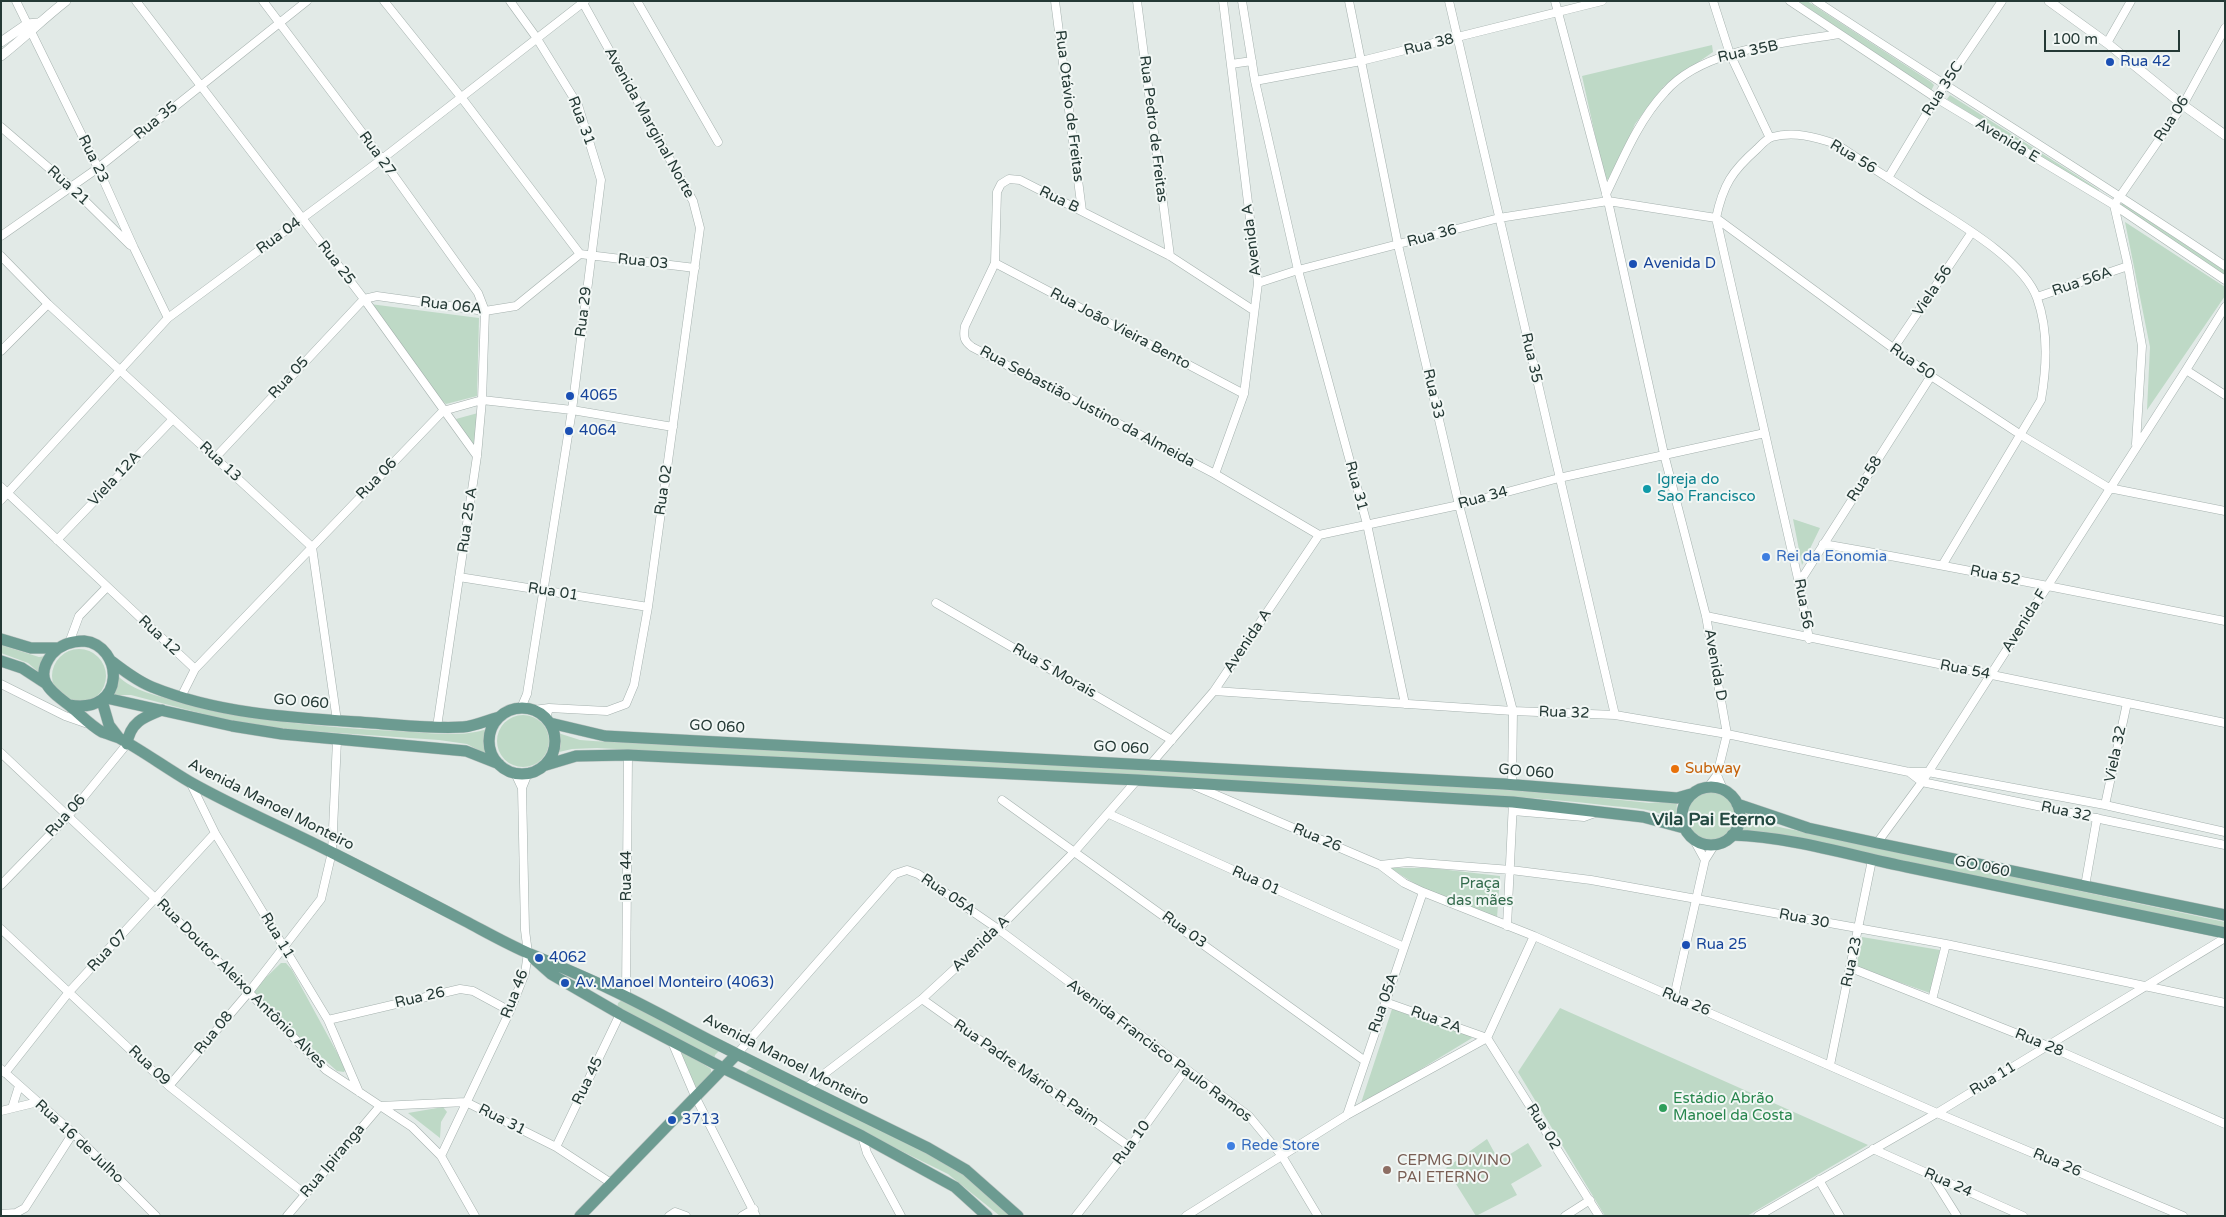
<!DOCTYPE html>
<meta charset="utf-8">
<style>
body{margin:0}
#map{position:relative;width:2226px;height:1217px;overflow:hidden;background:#e2eae7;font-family:"Varela Round",sans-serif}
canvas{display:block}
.frame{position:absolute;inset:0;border:2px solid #243935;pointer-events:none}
.scale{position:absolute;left:2044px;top:30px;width:136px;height:22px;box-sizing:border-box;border:2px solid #243935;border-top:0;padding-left:6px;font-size:15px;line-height:18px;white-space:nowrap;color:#243935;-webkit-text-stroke:4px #f2f7f5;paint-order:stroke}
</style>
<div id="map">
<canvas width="2226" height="1217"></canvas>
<div class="frame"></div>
<div class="scale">100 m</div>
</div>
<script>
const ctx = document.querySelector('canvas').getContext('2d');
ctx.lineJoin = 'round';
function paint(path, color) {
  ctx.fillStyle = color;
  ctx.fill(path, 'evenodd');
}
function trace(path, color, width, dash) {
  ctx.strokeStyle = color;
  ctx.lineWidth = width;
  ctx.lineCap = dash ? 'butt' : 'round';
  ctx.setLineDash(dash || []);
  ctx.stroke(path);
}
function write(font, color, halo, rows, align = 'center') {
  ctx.font = font + ' "Varela Round",sans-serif';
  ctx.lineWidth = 4;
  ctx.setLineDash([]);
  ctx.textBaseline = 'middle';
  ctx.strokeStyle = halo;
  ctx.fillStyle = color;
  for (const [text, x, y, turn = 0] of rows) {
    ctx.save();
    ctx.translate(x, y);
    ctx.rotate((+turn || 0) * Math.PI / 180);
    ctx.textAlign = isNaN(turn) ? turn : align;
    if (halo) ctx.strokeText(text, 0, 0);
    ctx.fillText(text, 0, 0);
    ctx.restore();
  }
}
paint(new Path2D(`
 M1798,1H1807L1931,82L1934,85L1931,91Z
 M1712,45L1713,52L1664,86L1635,124L1612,179L1605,180L1582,76Z
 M1950,95L2087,182L2099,190V193L1956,105L1947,99Z
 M2122,203L2225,271V277L2120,207Z
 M2125,222L2225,287V296L2147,410L2150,347Z
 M370,304L479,318L477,396L446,404L435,394Z
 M478,413L474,446L468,440L456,419Z
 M1793,519L1820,528L1802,565Z
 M1,645L39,657L46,656L42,675L28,663L1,653Z
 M52 676a27 27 0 1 1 54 0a27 27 0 1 1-54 0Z
 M118,676C133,691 158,696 177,701C249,721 321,727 396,731C427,732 460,739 490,728L487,745L491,757L467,744L439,740L281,729L230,721L131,695H113Z
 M497 741a26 26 0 1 1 52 0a26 26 0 1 1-52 0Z
 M558,733L580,740L593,741L1423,784L1574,795L1649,803L1677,801L1676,822C1656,807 1627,808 1603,805C1545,798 1486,795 1428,791L597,748L572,749L559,752L561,744Z
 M1686 816a25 25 0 1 1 50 0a25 25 0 1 1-50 0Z
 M1745,810C1757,826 1784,827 1803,832L2225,922V929L1787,836L1759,831H1742Z
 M1390,868H1431L1500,876L1497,918L1420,887Z
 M1862,937L1940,950L1930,993L1856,967Z
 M281,963H286L292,970L346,1069L344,1072L337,1071L252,995L254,989Z
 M622,1000L719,1051L715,1055L714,1062L617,1009L618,1003Z
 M1560,1008L1868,1145L1747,1216H1605L1518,1072Z
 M1392,1009L1469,1034L1472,1038L1360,1106Z
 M676,1046L711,1069V1074L695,1091Z
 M755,1068L905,1141L962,1172L1016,1216H1000L948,1174L747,1075L746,1072L750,1069Z
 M443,1107L447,1112L441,1122L440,1138L408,1113Z
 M1487,1139L1499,1161L1528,1143L1542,1166L1511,1184L1517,1195L1476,1216L1446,1168Z`), '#bed9c6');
const minor = new Path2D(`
 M16,1L98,168L134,248L168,318
 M136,1L364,299L477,456
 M263,1L382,159L478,293L485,311L482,400L477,456L437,727
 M384,1L461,97L580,254L695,268
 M510,1L536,37L578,105L601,180L572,410L527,694L521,708
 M637,1L718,142
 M1055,1L1082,211
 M1137,1L1170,256
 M1242,1L1255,81L1298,270L1367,524L1405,704
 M1349,1L1398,245L1459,505L1513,711L1512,785
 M1449,1L1615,715
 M1555,1L1608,201L1664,454L1706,616L1727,734L1717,775L1709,786
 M1713,1L1730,54L1770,138
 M1790,1L1936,98L2114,205L2225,280
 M1816,1C1952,91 2090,175 2225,266
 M2107,43L2131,1
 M1231,64L1252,61
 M1255,81L1361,61L1602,1
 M1,127L71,187L130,245
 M1888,178L1936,98L2002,1
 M1606,194C1623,159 1638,121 1665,92C1703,48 1785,43 1839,34
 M1,236L98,168L307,1
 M1,256L48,304L312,547L337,721
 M995,263L1244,394
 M1258,283L1298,270L1499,218L1608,201L1716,218L1931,376L2021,435L2109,488L2225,511
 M2037,297L2128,266
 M1253,310L1170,256L1020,180L1009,179L1001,184L997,192L995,263L965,326C963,337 964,341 972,347L1215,474L1319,535L1459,505L1559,478L1765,433
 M1893,349L1972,232
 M1,351L48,304
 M2186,370L2225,395
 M443,411L482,400L572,410L673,427
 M2136,444L2142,346L2128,266L2114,205L2183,105L2225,28
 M215,458L364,299L377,296L485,311L516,306L580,254
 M1215,474L1244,394L1258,283L1223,1
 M1,487L195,669
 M1,500L168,318L382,159L585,1
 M57,540L173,419
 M1823,544C1958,567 2091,595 2225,621
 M459,577L648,607
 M1799,583L1931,376
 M936,603L1172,740
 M1706,616L2225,723
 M1809,639L1799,583L1716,218C1723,185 1732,171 1757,149C1761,145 1766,139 1772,137C1794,131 1815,137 1836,144C1863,162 1890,179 1916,196C1951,219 2023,258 2037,298C2049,331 2047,366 2041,400L1943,564
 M69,643L79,616L107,587
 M1,684L65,716L85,723
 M1214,691L1513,711L1615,715L1727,734L1909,772H1928L2105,805L2225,832
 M181,697L195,669L443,411
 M534,710L549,708L607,711L626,704L634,685L648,607L700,228L693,201L582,1
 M546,718L549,708
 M1,753L156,899L326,1070L412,1127L441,1156L475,1216
 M1150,765L1214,691L1319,535
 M1909,772L1922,782L2225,845
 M515,773L522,788
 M1717,775L1723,789
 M190,782L215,833L328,1020L359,1092
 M1195,786L1380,865L1404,883L1423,892L1534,936L1937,1113L2183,1216
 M1002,800L1365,1061
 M2105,805L2127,703
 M1513,811L1584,817L1595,813
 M1109,814L1404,947
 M1694,840L1705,860
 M1877,843L1922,782L2186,370L2225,307
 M1380,865L1408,862L1511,870L1591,880L1946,944L2225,1003
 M1,885L69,815L127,744
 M2085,886L2097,818
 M1507,926L1513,802
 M1,929L169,1086L305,1194
 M1851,968L2048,1046L2225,1124
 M626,997L628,755
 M1674,997L1705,860L1715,844
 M922,999L1130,1147
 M1932,1000L1946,944
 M1385,1002L1487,1038
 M328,1020L460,989L473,991L510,1011
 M1487,1038L1599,1216
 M672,1042L695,1096L756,1216
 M737,1054L895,874L907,870L918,874L998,929L1249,1116L1282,1156L1318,1216
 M1830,1065L1872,860
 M1,1069L73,1133L156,1216
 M5,1073L69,992L215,833
 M169,1086L249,992L321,899L332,852L337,740
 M807,1087L922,999L998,929L1075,851L1137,780
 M12,1108L19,1086
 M1,1111L38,1102
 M1347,1115L1423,892
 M862,1136L867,1153L901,1216
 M556,1147L620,1014
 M1873,1149L2023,1216
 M441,1156L510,1011L525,973L528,953L525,930L522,788L528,773
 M1932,1176L1957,1216
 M1819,1180L1840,1216
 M1,1214L16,1213L25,1208L73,1133
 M287,1216L380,1106L466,1102L556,1147L611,1183
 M669,1216L675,1212L686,1216
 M742,1216L754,1209
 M1076,1216L1130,1147L1186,1069
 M1186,1216L1347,1115L1487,1038L1534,936
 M1565,1216L1590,1200
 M1758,1216L1937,1113L2225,938`);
const tertiary = new Path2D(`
 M2049,1L2107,43L2183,105L2225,135
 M1,42L27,24L38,23
 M1,56C24,38 43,19 66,1`);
const primary = new Path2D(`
 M1,639L31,648H58
 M110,660C123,670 137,681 152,687C221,715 298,718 372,723C402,725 433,729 463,727C475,726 488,720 499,717
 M1,661L22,668L45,683
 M106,698L232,726L282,734L466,751L499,764
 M102,701L109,725L119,738
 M69,705C128,715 123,645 84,641C72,641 60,645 52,654C32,680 52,692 70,706C81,715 90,725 102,732C108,734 114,736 119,738C143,751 166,768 190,782C236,808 286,829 333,853C377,875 421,898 465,921C486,932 507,944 528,953C556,965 583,976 610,989C646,1006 680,1025 715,1043C786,1079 857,1113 928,1148L966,1170L1018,1216
 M489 741a33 33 0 1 1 66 0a33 33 0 1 1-66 0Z
 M550,723L605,736L1504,784L1677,798L1691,794
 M127,744C130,722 144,717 162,710
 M546,765L576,756L628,755L1137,780L1513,802L1643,817L1684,828
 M1682 816a29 29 0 1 1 58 0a29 29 0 1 1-58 0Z
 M1737,804L1808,828L1877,843L2225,915
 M1732,835C1792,837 1849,855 1907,867C2013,889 2119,911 2225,933
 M533,958L551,974L620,1014L725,1069L862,1136L955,1187L987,1216
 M580,1216L737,1054`);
trace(minor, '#a5b1ae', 9);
trace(tertiary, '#a5b1ae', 10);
trace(primary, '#bdc4c2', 12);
trace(minor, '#fff', 8);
trace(tertiary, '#fff', 9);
trace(primary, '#6c9b91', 11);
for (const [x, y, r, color] of [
 [2110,62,5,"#1a4fb4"],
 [1633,264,5,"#1a4fb4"],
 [570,396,5,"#1a4fb4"],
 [569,431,5,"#1a4fb4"],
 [1647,489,5,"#0f9aa8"],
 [1766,557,5,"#3f7fe0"],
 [1675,769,5,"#e8710a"],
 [1686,945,5,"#1a4fb4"],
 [539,958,5,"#1a4fb4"],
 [565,983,5,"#1a4fb4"],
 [1663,1108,5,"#2e9e5b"],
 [672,1120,5,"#1a4fb4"],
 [1231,1146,5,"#3f7fe0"],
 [1387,1170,5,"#8d6e63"]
]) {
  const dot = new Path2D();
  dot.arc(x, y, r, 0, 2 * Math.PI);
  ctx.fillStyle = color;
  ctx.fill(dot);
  trace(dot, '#f2f7f5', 2);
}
write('15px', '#243935', '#f2f7f5', [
 ["Rua 38",1429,45,-14],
 ["Rua 35B",1748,52,-12],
 ["Rua 35C",1943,89,-57],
 ["Rua Otávio de Freitas",1069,106,83],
 ["Rua 06",2172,119,-57],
 ["Rua 35",156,121,-39],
 ["Rua 31",581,121,69],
 ["Avenida Marginal Norte",649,123,61],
 ["Rua Pedro de Freitas",1153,129,83],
 ["Avenida E",2007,141,31],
 ["Rua 27",377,154,54],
 ["Rua 56",1853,157,31],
 ["Rua 23",93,159,64],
 ["Rua 21",68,186,42],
 ["Rua B",1059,200,26],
 ["Rua 04",279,236,-36],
 ["Rua 36",1432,236,-15],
 ["Avenida A",1252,240,-97],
 ["Rua 03",643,262,6],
 ["Rua 25",336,263,52],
 ["Rua 56A",2082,282,-19],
 ["Viela 56",1933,291,-56],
 ["Rua 06A",451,306,7],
 ["Rua 29",584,312,-83],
 ["Rua João Vieira Bento",1120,329,28],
 ["Rua 35",1531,358,77],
 ["Rua 50",1912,362,35],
 ["Rua 05",289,378,-47],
 ["Rua 33",1433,394,77],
 ["Rua Sebastião Justino da Almeida",1087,407,28],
 ["Rua 13",220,462,43],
 ["Viela 12A",115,479,-47],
 ["Rua 06",377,479,-46],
 ["Rua 58",1865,479,-57],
 ["Rua 31",1356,486,75],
 ["Rua 02",664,490,-82],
 ["Rua 34",1483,498,-15],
 ["Rua 25 A",468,520,-82],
 ["Rua 52",1995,576,12],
 ["Rua 01",553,592,9],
 ["Rua 56",1803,604,80],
 ["Avenida F",2025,621,-58],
 ["Rua 12",159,636,43],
 ["Avenida A",1248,641,-56],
 ["Avenida D",1715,665,80],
 ["Rua 54",1965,670,11],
 ["Rua S Morais",1054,671,30],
 ["GO 060",301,702,5],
 ["Rua 32",1564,713,2],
 ["GO 060",717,727,3],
 ["GO 060",1121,748,3],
 ["Viela 32",2116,754,-78],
 ["GO 060",1526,772,5],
 ["Avenida Manoel Monteiro",271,805,27],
 ["Rua 32",2066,812,12],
 ["Rua 06",66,816,-48],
 ["Rua 26",1317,838,23],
 ["GO 060",1982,867,12],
 ["Rua 44",627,876,-90],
 ["Rua 01",1256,881,24],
 ["Rua 05A",948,895,34],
 ["Rua 30",1804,919,11],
 ["Rua 03",1184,930,36],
 ["Rua 11",277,936,59],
 ["Avenida A",981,944,-44],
 ["Rua 07",108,951,-47],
 ["Rua 23",1852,962,-78],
 ["Rua Doutor Aleixo Antônio Alves",241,984,45],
 ["Rua 46",515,994,-69],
 ["Rua 26",420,998,-13],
 ["Rua 26",1686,1002,23],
 ["Rua 05A",1384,1003,-71],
 ["Rua 2A",1436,1020,20],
 ["Rua 08",214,1033,-50],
 ["Rua 28",2039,1043,22],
 ["Avenida Francisco Paulo Ramos",1159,1051,37],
 ["Avenida Manoel Monteiro",786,1060,27],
 ["Rua 09",149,1066,43],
 ["Rua Padre Mário R Paim",1026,1073,35],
 ["Rua 11",1993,1079,-31],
 ["Rua 45",588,1081,-64],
 ["Rua 31",502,1120,27],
 ["Rua 02",1543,1127,58],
 ["Rua 16 de Julho",79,1142,43],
 ["Rua 10",1132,1143,-53],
 ["Rua Ipiranga",333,1161,-50],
 ["Rua 26",2057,1163,23],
 ["Rua 24",1948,1183,24]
]);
write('15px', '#164399', '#f2f7f5', [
 ["Rua 42",2120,62],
 ["Avenida D",1643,264],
 ["4065",580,396],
 ["4064",579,431],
 ["Rua 25",1696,945],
 ["4062",549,958],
 ["Av. Manoel Monteiro (4063)",575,983],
 ["3713",682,1120]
], 'left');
write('15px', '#0d838f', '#f2f7f5', [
 ["Igreja do",1657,480],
 ["Sao Francisco",1657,497]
], 'left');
write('15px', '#366cbe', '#f2f7f5', [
 ["Rei da Eonomia",1776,557],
 ["Rede Store",1241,1146]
], 'left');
write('15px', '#c56008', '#f2f7f5', [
 ["Subway",1685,769]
], 'left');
write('15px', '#336b4c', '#f2f7f5', [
 ["Praça",1480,884],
 ["das mães",1480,901]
]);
write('15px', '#27864d', '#f2f7f5', [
 ["Estádio Abrão",1673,1099],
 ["Manoel da Costa",1673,1116]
], 'left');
write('15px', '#785e54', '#f2f7f5', [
 ["CEPMG DIVINO",1397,1161],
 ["PAI ETERNO",1397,1178]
], 'left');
write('bold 18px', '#234941', '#f2f7f5', [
 ["Vila Pai Eterno",1714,820]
]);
</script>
